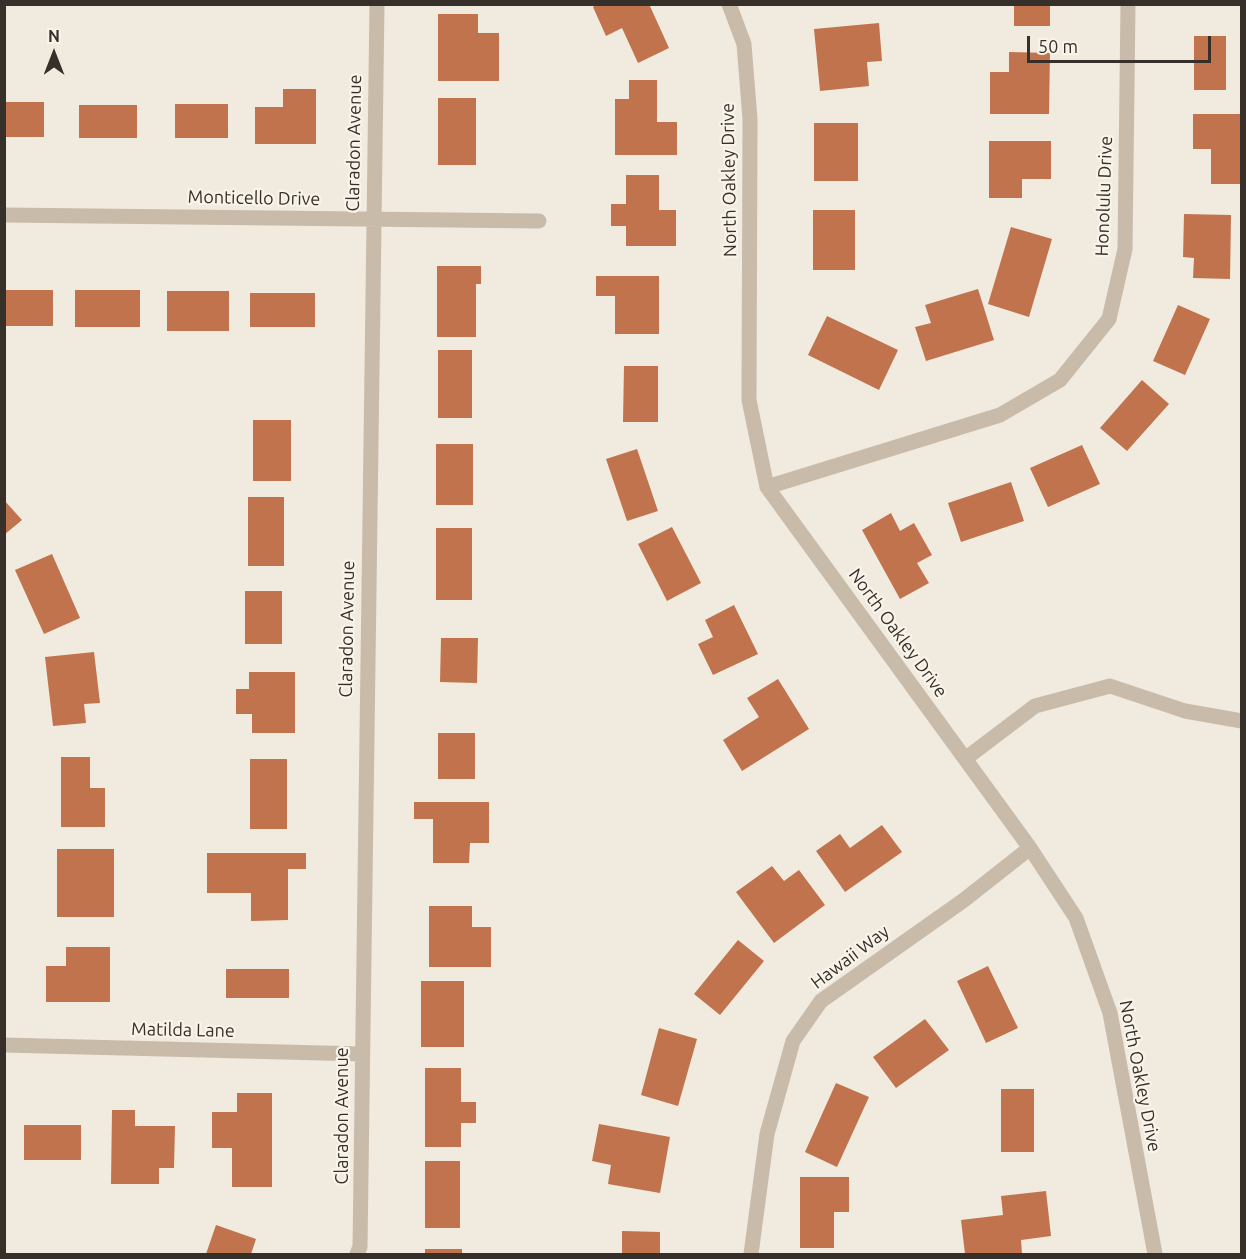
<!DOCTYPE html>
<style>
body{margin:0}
#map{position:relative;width:1246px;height:1259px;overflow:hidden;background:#f1eade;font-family:Ubuntu,sans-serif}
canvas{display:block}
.frame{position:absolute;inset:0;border:6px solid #372f29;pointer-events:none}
.north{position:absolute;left:24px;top:24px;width:60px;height:60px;-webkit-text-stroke:4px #f9f4ea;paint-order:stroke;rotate:0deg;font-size:16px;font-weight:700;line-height:24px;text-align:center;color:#372f29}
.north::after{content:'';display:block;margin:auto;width:21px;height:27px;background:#372f29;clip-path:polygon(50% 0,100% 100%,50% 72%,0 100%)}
.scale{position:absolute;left:1027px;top:36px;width:184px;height:27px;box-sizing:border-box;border:3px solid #372f29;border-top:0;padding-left:8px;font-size:18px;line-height:21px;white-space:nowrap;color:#372f29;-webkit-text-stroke:4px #f9f4ea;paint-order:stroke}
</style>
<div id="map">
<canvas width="1246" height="1259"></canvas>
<div class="frame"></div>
<div class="north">N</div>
<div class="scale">50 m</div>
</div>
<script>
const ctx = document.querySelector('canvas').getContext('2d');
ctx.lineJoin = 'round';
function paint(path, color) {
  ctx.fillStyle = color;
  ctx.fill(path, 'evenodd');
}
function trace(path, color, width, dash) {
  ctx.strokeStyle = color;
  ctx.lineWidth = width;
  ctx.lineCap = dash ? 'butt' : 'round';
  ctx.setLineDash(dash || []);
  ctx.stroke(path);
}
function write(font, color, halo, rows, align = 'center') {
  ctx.font = font + ' Ubuntu,sans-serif';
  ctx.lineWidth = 4.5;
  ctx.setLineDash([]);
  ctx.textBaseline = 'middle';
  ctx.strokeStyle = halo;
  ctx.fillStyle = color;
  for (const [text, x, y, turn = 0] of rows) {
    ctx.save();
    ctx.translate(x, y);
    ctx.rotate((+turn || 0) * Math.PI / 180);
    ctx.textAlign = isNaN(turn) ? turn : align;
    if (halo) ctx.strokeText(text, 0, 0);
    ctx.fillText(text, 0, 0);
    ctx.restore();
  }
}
paint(new Path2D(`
 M597,4H649L669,48L638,63L622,28L606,36L593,7Z
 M1014,4H1050V26H1014Z
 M438,14H478V33H499V81H438Z
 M879,23L882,61L867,62L869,86L820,91L814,29Z
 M1194,36H1226V90H1194Z
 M1009,52L1050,53L1049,114H990V72H1009Z
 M629,80H657V122H677V155H615V99H629Z
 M283,89H316V144H255V107H283Z
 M438,98H476V165H438Z
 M4,102H44V137H4Z
 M175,104H228V138H175Z
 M79,105H137V138H79Z
 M1193,114H1242V184H1211V149H1193Z
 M814,123H858V181H814Z
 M989,141H1051V179H1022V198H989Z
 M626,175H659V210H676V246H626V226H611V204H626Z
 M813,210H855V270H813Z
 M1184,214L1231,215L1230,279L1193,278L1194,258L1183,257Z
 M1011,227L1052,239L1029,317L988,304Z
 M437,266H481V284H476V337H437Z
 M596,276H659V334H615V296H596Z
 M978,289L994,340L926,361L915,327L931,323L925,305Z
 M4,290H53V326H4Z
 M75,290H140V327H75Z
 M167,291H229V331H167Z
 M250,293H315V327H250Z
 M1178,305L1210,319L1185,375L1153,361Z
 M827,316L898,350L879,390L808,355Z
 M438,350H472V418H438Z
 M624,366H658V422H623Z
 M1142,380L1169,404L1127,451L1100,428Z
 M253,420H291V481H253Z
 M436,444H473V505H436Z
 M1082,445L1100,484L1048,507L1030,468Z
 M637,449L658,511L627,521L606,459Z
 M1011,482L1024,521L961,542L948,503Z
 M248,497H284V566H248Z
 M4,500L22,520L4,535Z
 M891,513L900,531L914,523L932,555L917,563L929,583L900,599L862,530Z
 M672,527L701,583L667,601L638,544Z
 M436,528H472V600H436Z
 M52,554L80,618L44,634L15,570Z
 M245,591H282V644H245Z
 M734,605L758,654L713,675L698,644L713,637L705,620Z
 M441,638H478L477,683L440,682Z
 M94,652L100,703L84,704L86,723L53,726L45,657Z
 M249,672H295V733H252V714H236V689H249Z
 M778,679L809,729L742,771L723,740L759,717L747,698Z
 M438,733H475V779H438Z
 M61,757H90V788H105V827H61Z
 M250,759H287V829H250Z
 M414,802H489V843H470L469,863H433V819H414Z
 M882,825L902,852L845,892L816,851L840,834L850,848Z
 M57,849H114V917H57Z
 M207,853H306V869H288V920L251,921V893H207Z
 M772,866L784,881L799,870L825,905L774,943L736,892Z
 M429,906H472V927H491V967H429Z
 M738,940L764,961L720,1015L694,994Z
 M66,947H110V1002H46V966H66Z
 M988,966L1018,1028L986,1043L957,981Z
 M226,969H289V998H226Z
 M421,981H464V1047H421Z
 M925,1019L949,1050L896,1088L873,1057Z
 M659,1028L697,1039L678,1106L641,1095Z
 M425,1068H461V1102H476V1123H461V1147H425Z
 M836,1083L869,1097L837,1167L805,1152Z
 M1001,1089H1034V1152H1001Z
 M237,1093H272V1187H232V1148H212V1112H237Z
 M112,1110H135V1126H175L174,1168H159V1184H111Z
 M599,1124L670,1137L660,1193L608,1184L611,1165L592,1161Z
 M24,1125H81V1160H24Z
 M425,1161H460V1228H425Z
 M800,1177H849V1212H834V1248H800Z
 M1046,1191L1051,1236L1021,1240L1022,1254H965L961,1220L1003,1215L1001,1196Z
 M216,1225L256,1239L251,1254H206Z
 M622,1231L660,1232V1254H622Z
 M425,1249H462V1254H425Z`), '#c0734d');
trace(new Path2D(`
 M729,4L744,44L750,119L749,400L767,487L1030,848L1076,918L1110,1013L1155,1254
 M4,215L539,221
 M767,487L1000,415L1060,380L1109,319L1125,249L1128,4
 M965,759L1035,706L1110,686L1185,711L1242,721
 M4,1045L362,1054
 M357,1254L360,1247L377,4
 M751,1254L767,1134L793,1041L821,1001L964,900L1030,848`), '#c9bbaa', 15);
write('18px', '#372f29', '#f9f4ea', [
 ["Claradon Avenue",354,143,-89],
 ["North Oakley Drive",729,180,-91],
 ["Honolulu Drive",1104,196,-88],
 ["Monticello Drive",254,198,1],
 ["Claradon Avenue",347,629,-89],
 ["North Oakley Drive",898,633,54],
 ["Hawaii Way",850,957,-37],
 ["Matilda Lane",183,1030,1],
 ["North Oakley Drive",1140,1076,79],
 ["Claradon Avenue",342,1116,-90]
]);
</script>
